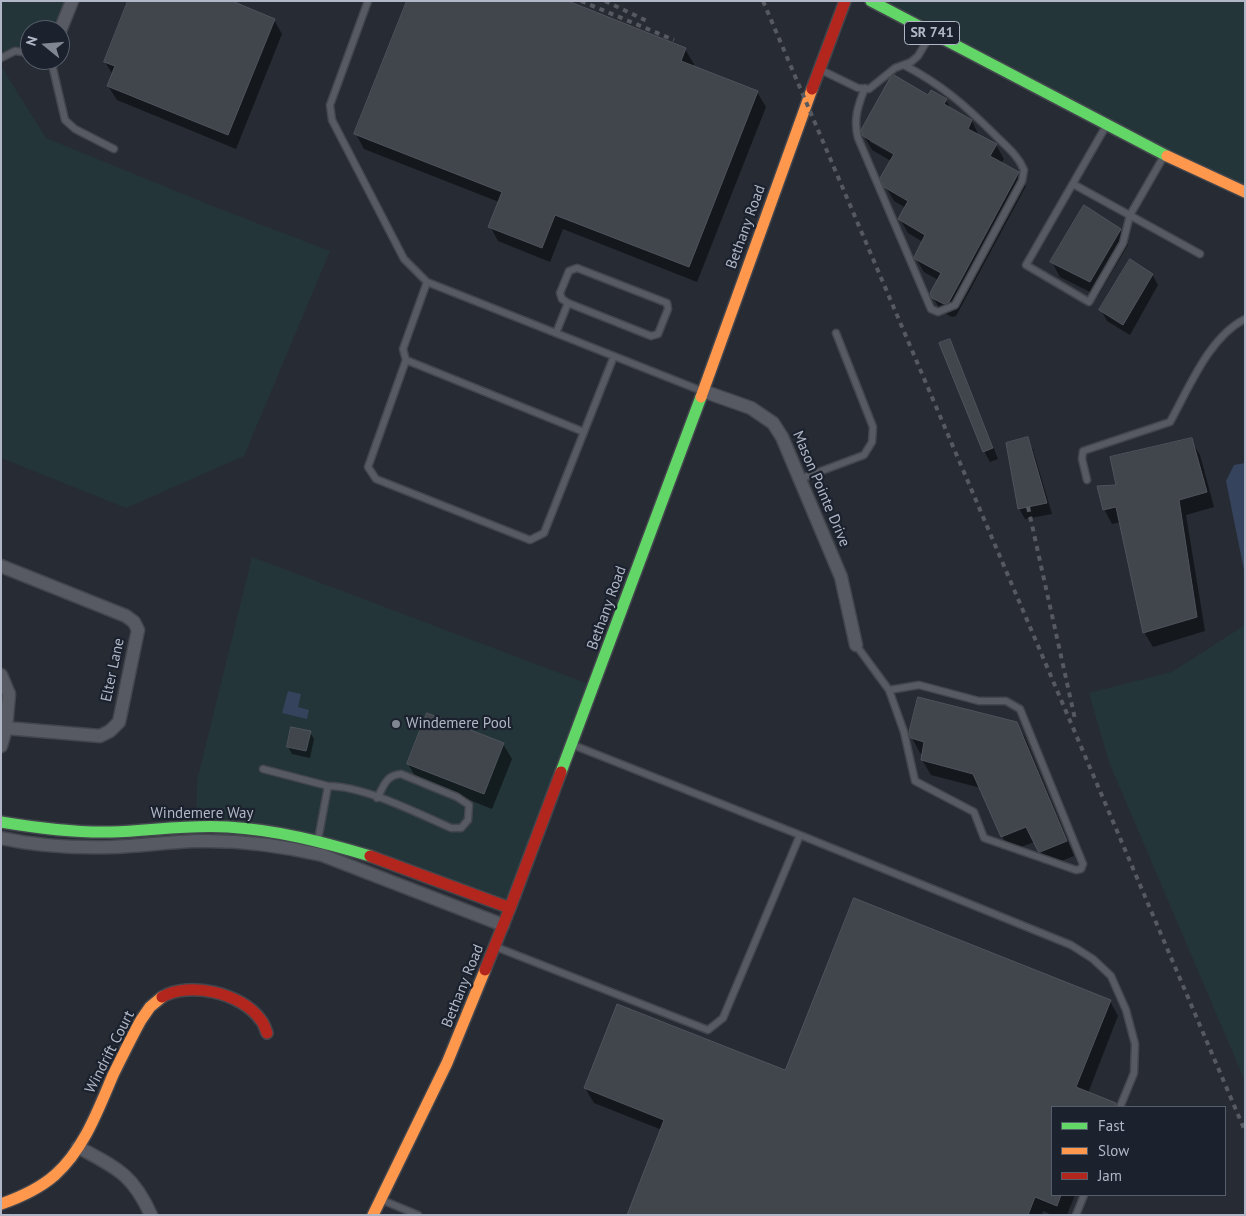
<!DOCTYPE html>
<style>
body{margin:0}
#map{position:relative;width:1246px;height:1216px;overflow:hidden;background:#272b34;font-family:"PT Sans",sans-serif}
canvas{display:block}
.frame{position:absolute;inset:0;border:2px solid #b1b7c6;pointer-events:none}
.legend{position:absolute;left:1051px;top:1106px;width:175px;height:90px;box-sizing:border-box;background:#1b222e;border:1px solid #575e6b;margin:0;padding:6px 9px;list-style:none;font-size:15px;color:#b1b7c6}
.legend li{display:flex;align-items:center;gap:10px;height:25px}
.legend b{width:25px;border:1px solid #575e6b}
.north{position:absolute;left:20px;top:20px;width:50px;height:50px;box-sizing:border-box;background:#1b222e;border:1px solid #575e6b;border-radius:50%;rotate:287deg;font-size:14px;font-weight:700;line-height:20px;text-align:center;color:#b1b7c6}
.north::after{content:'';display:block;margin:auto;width:18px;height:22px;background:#818693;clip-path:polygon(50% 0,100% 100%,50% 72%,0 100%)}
</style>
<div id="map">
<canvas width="1246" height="1216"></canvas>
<div class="frame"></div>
<ul class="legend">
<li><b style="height:6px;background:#63d668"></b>Fast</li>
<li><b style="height:6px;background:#ff974d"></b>Slow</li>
<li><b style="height:6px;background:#b3261e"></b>Jam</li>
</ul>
<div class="north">N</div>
</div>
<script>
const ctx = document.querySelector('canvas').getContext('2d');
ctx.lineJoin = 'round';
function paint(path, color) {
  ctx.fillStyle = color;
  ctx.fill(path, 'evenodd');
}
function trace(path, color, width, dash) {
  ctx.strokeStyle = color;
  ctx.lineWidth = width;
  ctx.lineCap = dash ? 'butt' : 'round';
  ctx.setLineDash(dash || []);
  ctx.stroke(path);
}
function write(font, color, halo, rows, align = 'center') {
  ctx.font = font + ' "PT Sans",sans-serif';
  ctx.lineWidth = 4.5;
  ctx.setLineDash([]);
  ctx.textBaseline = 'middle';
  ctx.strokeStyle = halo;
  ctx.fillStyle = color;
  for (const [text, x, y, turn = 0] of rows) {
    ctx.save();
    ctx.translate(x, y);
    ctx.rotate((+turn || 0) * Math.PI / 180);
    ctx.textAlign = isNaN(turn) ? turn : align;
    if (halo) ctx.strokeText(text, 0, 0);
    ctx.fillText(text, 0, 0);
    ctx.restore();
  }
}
paint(new Path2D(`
 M1,1H72L60,30H30V53L15,51L1,58Z
 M871,1H1245V190Z
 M1,66L46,138L215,207L330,251L244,456L126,508L1,458Z
 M252,557L594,686L510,908L410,868L196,827L197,781Z
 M1245,625V1081L1109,762L1089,693L1172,672Z`), '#243539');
paint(new Path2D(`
 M1245,463V575L1226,481L1234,465Z
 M288,691L301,694L298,707L309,710L307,719L282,713Z`), '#35435c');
paint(new Path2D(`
 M274,20L282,34L236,149L117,100L108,86L113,75L105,62Z
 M685,49L694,64L693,67L757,92L766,107L697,282L563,229L550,262L498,241L490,226L499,202L364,149L356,134Z
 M928,97L946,100L951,109L972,121L979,136L996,145L1004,159L1001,163L1018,173L1026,186L956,316L952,317L941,311L933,297L938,280L924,272L915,257L923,242L908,233L900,219L906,208L894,201L886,187L891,161L872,150L864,136ZM870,139L900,156L899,158L870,142Z
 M1120,230L1128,245L1098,296L1060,277L1052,262Z
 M1152,274L1158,285L1130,335L1107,321L1101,310Z
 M949,340L955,351L998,459L990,462L984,451Z
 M1027,439L1033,450L1052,514L1025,519L1019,508Z
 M1191,440L1200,455L1214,507L1186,515L1205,631L1153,647L1144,632L1121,522L1112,524L1104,509L1117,486Z
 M1016,723L1025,738L1074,856L1049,866L1034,842L1011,851L1002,836L981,788L931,775L922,760L923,754L920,753L912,738Z
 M310,732L314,739L310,758L292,754L288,747Z
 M503,744L512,759L492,809L417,779L408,764Z
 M1110,1001L1118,1016L1088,1093L1107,1101L1111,1107H1052V1195H1075L1067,1215H1052L1043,1211L1042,1215H628L662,1130L594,1103L585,1088L786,1072Z`), '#0007');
const building = new Path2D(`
 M128,1H232L275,19L228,135L107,86L115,66L104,62Z
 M407,1H568L686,48L681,61L758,91L689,267L555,215L542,248L488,227L502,192L354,134Z
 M894,75L928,95L931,90L947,99L944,104L972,120L968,129L997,144L990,156L1019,172L949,302L944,304L932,298L930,293L941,273L915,259L914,257L925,235L898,219L908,201L884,187L880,178L894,154L863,136L861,130L890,78Z
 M1084,205L1121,229L1090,282L1050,262Z
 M1130,259L1153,274L1123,325L1099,310Z
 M950,339L993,448L983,452L939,343Z
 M1028,437L1047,503L1018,509L1006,443Z
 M1192,438L1207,492L1179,500L1197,617L1143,633L1116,507L1103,510L1097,486L1116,485L1110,457Z
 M918,697L1017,722L1067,841L1040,852L1038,851L1026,827L1001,837L973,774L921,760L924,742L911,738L909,733Z
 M427,713L504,743L484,794L407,764Z
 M291,727L311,731L306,751L287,747Z
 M854,898L1111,1000L1076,1087L1116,1103L1115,1107H1052V1195H1061L1057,1206L1035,1197L1028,1215H627L664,1120L584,1088L617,1004L785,1070Z`);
paint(building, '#41454c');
trace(building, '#4f535c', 1);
const lane = new Path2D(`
 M368,1L330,105L332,120L404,259L427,282L702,391
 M1,58L15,51L30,53
 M51,60L65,120L75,129L114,149
 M821,70L858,88L869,89L895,68L911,62L918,56L931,34
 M865,88C858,105 853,120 858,138L931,309L938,312L955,305L1022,181L1024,170C1018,155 1006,146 995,135C965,105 942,85 904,65
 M1106,126L1026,265L1089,302L1123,243L1130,215L1164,156
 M1073,184L1200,254
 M427,282L403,349L406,360L368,467L376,479L530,540L544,533L614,356
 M556,333L568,303L651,336L658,334L668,309L667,303L577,268L569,271L560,293L562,299L568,303
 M406,360L584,432
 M800,479L864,455L872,442L873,427L836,333
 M1087,480L1082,459L1083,451L1170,422C1189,388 1209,337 1245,319
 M856,645L889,690L919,685L979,701H1006L1020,709L1083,864L1081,869L1076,870L984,838L974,812L915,781L904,732L889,690
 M573,745L800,835L1071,945L1093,959L1111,976L1126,1010L1135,1044L1134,1073L1120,1107
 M263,769L328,786
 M318,840L328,786C364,786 417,813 451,828H461L468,820L469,805L457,797L401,774C386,775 384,786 377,798
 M496,947L708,1030L723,1018L800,835
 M382,1200L418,1215
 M1076,1215L1084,1195`);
const street = new Path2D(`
 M60,31L72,1
 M703,391L751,408L773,423L782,437L841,577L856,645
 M1,566L126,616L134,622L138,630L119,722L110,731L100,736L6,728
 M1,675L9,694L6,728L1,746
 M1,838C37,846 75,848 112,847C140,846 168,842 196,841C239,840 280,845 322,855L503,925
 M78,1147C116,1168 132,1173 151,1215`);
const fast = new Path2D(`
 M871,1L1167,156
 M561,772L701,397
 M1,822C37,828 74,833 111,832C150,831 189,824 228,827C277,830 323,842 370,856`);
const slow = new Path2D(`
 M1167,156L1245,192
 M701,397L812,89
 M1,1204C21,1197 39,1189 55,1175C84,1149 98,1110 113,1075C122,1057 131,1038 141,1020L150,1007L162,997
 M373,1215L447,1063L485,970`);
const jam = new Path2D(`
 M812,89L845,1
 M370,856L510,908
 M485,970L510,908L561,772
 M162,997C190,981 241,993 260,1019C264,1023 265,1028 267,1033`);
trace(lane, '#43464d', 9);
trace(street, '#43464d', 15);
trace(fast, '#43464d', 14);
trace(slow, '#43464d', 14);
trace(jam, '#43464d', 14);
trace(lane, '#575a62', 6);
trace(street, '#575a62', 12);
trace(fast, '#63d668', 11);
trace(slow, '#ff974d', 11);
trace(jam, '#b3261e', 11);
trace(new Path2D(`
 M581,1L674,40
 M605,1L647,21
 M763,1L1245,1131
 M1028,507L1075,719`), '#565960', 4, [5, 5]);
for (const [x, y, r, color] of [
 [396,724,5,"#818693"]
]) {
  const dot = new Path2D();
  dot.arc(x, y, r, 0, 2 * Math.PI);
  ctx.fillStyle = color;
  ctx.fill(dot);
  trace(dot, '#1b222e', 2);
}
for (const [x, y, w] of [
 [932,33,55]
]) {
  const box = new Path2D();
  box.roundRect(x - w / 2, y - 11.5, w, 23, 4);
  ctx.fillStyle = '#1b222e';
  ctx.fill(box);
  trace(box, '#b1b7c6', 1);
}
write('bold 14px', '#b1b7c6', null, [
 ["SR 741",932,33]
]);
write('15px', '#b1b7c6', '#1b222e', [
 ["Bethany Road",746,227,-70],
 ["Mason Pointe Drive",821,489,67],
 ["Bethany Road",607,608,-70],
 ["Elter Lane",113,670,-78],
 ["Windemere Way",202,814],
 ["Bethany Road",463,986,-68],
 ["Windrift Court",110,1052,-63]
]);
write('15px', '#b1b7c6', '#1b222e', [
 ["Windemere Pool",406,724]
], 'left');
</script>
